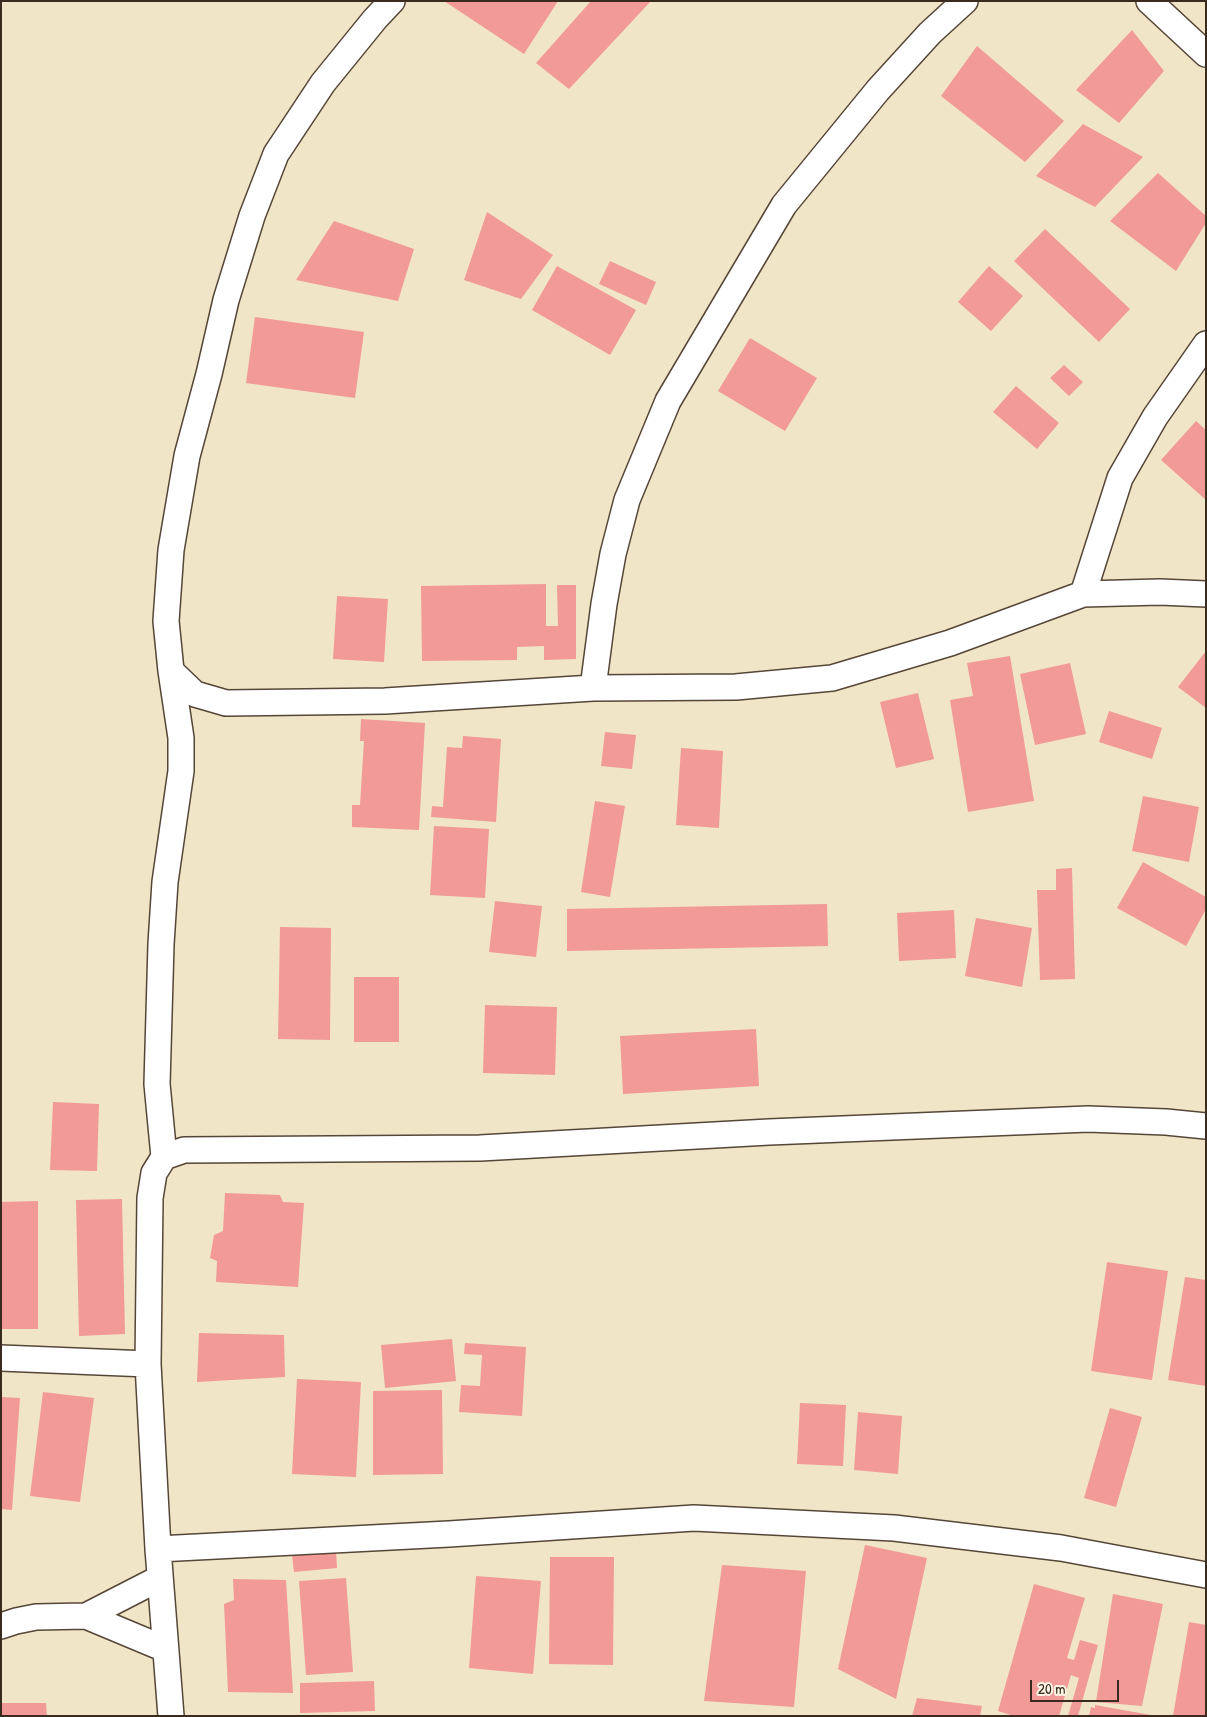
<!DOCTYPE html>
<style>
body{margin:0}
#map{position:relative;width:1207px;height:1717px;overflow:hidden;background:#f1e5c7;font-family:"Patrick Hand",sans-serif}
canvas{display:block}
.frame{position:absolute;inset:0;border:2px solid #3b2a1e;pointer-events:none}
.scale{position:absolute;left:1030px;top:1680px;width:89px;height:22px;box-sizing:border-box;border:2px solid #3b2a1e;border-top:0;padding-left:6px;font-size:15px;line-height:18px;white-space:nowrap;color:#3b2a1e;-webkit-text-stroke:4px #fcf5e5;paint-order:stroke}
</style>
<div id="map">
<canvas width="1207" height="1717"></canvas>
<div class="frame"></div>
<div class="scale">20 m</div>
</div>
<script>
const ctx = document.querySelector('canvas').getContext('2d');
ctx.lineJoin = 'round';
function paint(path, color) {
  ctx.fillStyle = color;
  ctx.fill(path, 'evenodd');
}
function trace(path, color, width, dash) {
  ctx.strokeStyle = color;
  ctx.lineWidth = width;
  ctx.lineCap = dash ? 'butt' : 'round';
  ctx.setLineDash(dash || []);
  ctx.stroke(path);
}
paint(new Path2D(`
 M444,1H558L524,54Z
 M591,1H651L569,89L536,63Z
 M1132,30L1164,71L1119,123L1076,90Z
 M977,46L1064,121L1025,162L941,96Z
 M1083,124L1143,157L1095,207L1036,176Z
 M1158,173L1206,216V223L1176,271L1110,221Z
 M487,212L553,255L521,299L464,280Z
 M334,221L414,249L398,301L296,280Z
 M1045,229L1130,309L1099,342L1014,261Z
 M610,261L656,282L646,305L599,284Z
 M557,266L636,310L610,355L532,310Z
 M989,266L1023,296L991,331L958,302Z
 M255,317L364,332L355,398L246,383Z
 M750,338L817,378L785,431L718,391Z
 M1064,365L1083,382L1069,396L1050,378Z
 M1016,386L1059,423L1037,449L993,412Z
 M1196,421L1206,430V500L1161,460Z
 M546,584V626H558L557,585H576V659L544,660V646L517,647V660L422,661L421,586Z
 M337,596L388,599L384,662L333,659Z
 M1206,651V708L1178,687Z
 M1010,656L1034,801L968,812L950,700L973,696L967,663Z
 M1070,663L1086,734L1035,745L1020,674Z
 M918,693L934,759L896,768L880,702Z
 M1109,711L1162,728L1152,759L1099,742Z
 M361,719L425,723L419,830L352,827V805H360L364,741H360Z
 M605,732L636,735L632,769L601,766Z
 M463,736L501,739L496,822L431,817L432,806L443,807L447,747L462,748Z
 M681,748L723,751L719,828L676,825Z
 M1143,796L1199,807L1189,862L1132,851Z
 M595,801L625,806L610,897L581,892Z
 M434,826L489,829L485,898L430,895Z
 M1143,862L1206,897V909L1186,946L1117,908Z
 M1072,868L1075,979L1040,980L1037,890H1056V869Z
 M495,901L542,906L536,957L489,952Z
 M827,904L828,946L567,951V909Z
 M954,910L956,958L899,961L897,913Z
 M976,918L1032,928L1022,987L965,976Z
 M280,927L331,928L330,1040L278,1039Z
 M354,977H399V1042H354Z
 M485,1005L557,1007L555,1075L483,1073Z
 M756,1029L759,1086L623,1094L620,1036Z
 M53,1102L99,1104L97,1171L50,1170Z
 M225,1193L280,1195L283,1202L304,1203L298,1287L216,1282L217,1261L210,1258L214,1235L223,1231Z
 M122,1199L125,1334L79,1336L76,1200Z
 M38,1201V1329H1V1202Z
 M1107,1262L1168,1271L1152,1380L1091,1371Z
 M1185,1277L1206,1280V1386L1168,1380Z
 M199,1333L284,1335L285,1377L197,1382Z
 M452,1339L456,1381L385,1388L381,1345Z
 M465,1343L526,1347L522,1416L459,1412L461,1385L480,1386L482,1355L464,1354Z
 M297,1379L361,1382L356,1477L292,1474Z
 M442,1390L443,1474L373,1475V1391Z
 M43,1392L94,1398L80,1502L30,1496Z
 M1,1397L20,1398L12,1510L1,1509Z
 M800,1403L846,1405L843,1466L797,1464Z
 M1110,1408L1142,1417L1116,1507L1084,1498Z
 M858,1412L902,1416L898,1474L854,1470Z
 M865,1545L927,1558L896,1699L838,1669Z
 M336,1551L337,1568L294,1572L292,1555Z
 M550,1557H614L613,1665L549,1664Z
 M722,1565L806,1571L794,1707L704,1701Z
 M476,1576L541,1581L533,1674L469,1668Z
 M346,1578L353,1672L306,1675L299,1581Z
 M233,1579L286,1580L293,1693L228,1692L224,1604L234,1600Z
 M1034,1584L1085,1598L1067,1658L1074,1660L1080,1640L1098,1645L1078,1716H1068L1079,1678L1071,1675L1059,1716H1014L998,1711Z
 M1113,1594L1163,1604L1142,1706L1096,1702Z
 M1189,1622L1206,1625V1716H1173Z
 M374,1681L375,1711L300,1713V1683Z
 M917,1698L982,1706L980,1716H912Z
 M1,1703H46L47,1716H1Z
 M1095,1705L1151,1715V1716H1089L1091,1707L1095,1708Z`), '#f19a98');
const minor = new Path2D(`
 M392,1L375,19L323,83L276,154L252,216L226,300L209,374L187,456L171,550L166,621L171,671L195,694L226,703L385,701L593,688L736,687L832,678L950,643L1083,594
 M1149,1L1206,54
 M1206,344L1155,417L1120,478L1083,594L1160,592L1206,594
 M593,688L604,604L613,554L627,500L668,401L784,205L878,90L930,33L965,1
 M164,1157L157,1084L161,944L165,882L181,771V738L171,671
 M1,1358L148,1364
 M158,1549L449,1534L694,1518L894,1528L1061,1548L1206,1575
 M86,1616L160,1578
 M1,1626L16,1621L36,1617L86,1616L165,1649
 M171,1716L158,1549L148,1364L150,1198L154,1173L164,1157L184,1150L480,1148L769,1132L1088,1119L1166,1122L1206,1126`);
trace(minor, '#564637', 28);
trace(minor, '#fff', 25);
</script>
